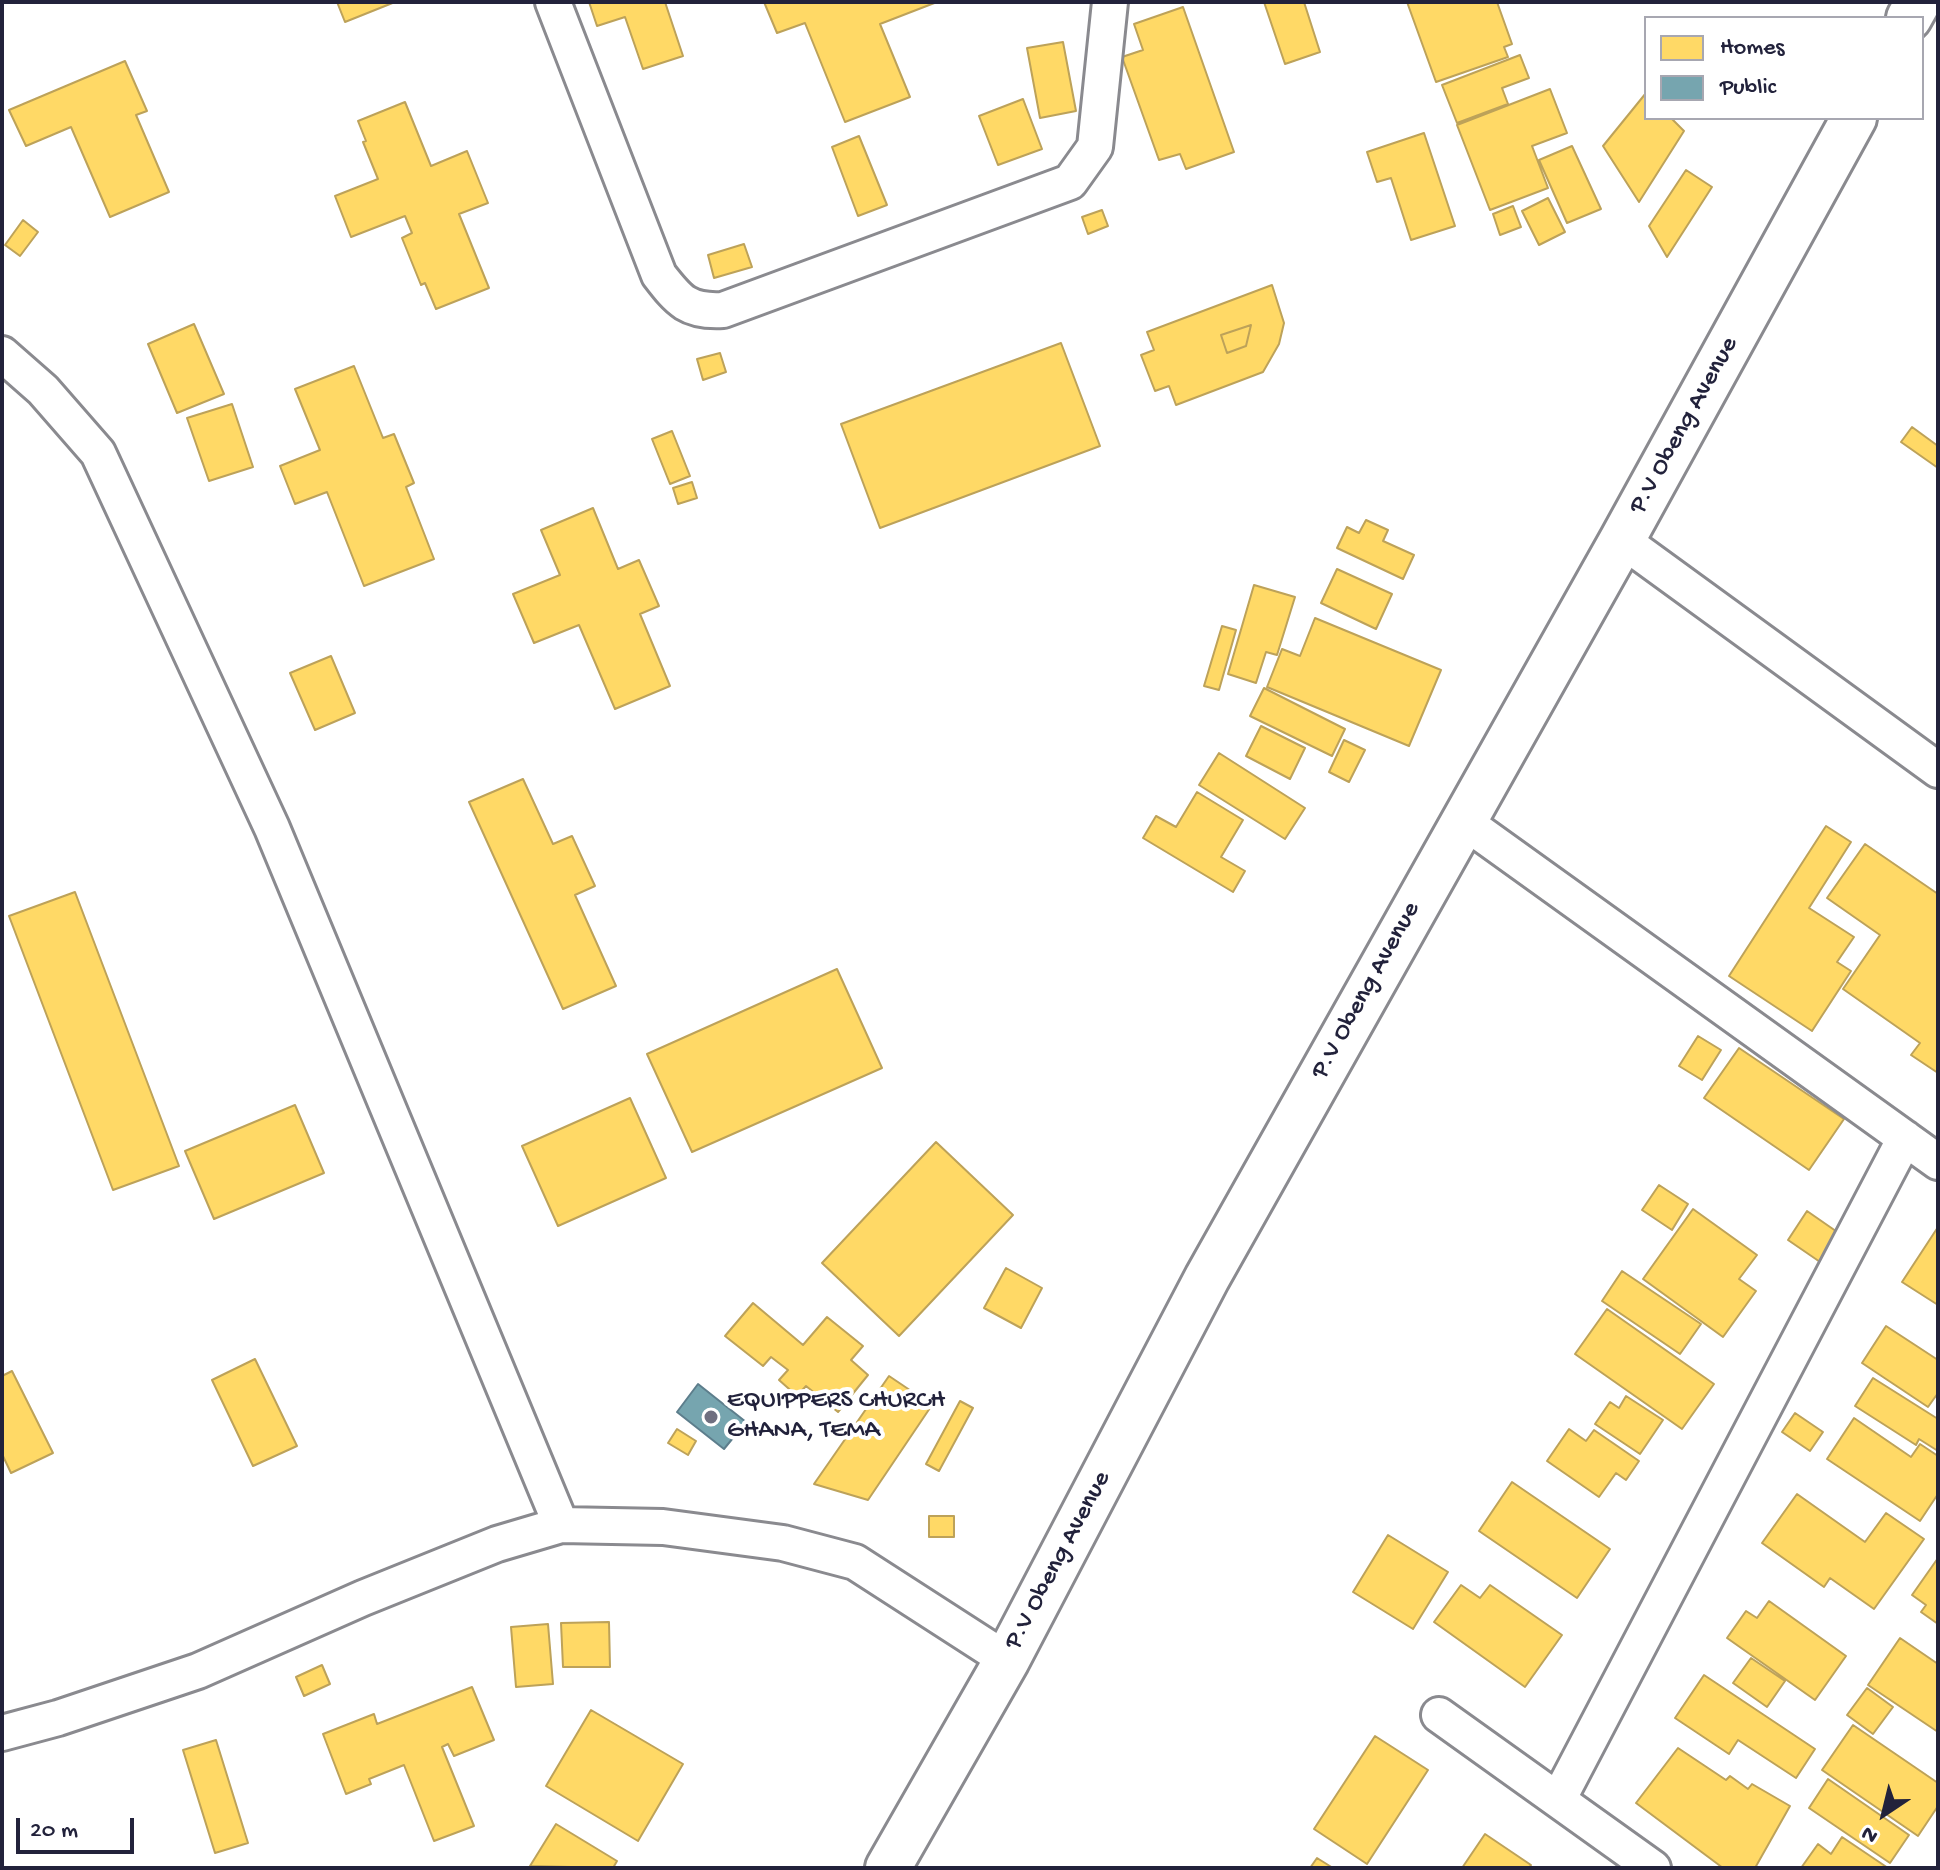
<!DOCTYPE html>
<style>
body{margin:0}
#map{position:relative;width:1940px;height:1870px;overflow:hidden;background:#fff;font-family:"Gochi Hand",sans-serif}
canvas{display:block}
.frame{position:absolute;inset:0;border:4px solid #22223b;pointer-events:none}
.legend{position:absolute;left:1644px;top:16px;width:280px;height:104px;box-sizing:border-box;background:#fff;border:2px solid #a7a7b1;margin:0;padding:10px 14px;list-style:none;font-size:24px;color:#22223b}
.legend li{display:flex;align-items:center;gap:16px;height:40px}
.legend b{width:40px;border:2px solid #a7a7b1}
.north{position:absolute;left:1844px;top:1774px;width:80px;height:80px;-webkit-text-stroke:6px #fff;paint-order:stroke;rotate:215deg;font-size:22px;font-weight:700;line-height:32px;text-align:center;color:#22223b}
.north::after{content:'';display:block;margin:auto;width:28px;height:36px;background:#22223b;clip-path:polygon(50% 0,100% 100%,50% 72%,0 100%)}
.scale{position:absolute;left:16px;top:1818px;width:118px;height:36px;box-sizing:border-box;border:4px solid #22223b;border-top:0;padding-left:10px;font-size:24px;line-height:28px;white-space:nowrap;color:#22223b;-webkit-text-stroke:6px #fff;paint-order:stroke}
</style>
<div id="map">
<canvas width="1940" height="1870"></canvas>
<div class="frame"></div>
<ul class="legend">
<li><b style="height:22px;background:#ffd966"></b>Homes</li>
<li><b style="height:22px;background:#76a5af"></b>Public</li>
</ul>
<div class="north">N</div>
<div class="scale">20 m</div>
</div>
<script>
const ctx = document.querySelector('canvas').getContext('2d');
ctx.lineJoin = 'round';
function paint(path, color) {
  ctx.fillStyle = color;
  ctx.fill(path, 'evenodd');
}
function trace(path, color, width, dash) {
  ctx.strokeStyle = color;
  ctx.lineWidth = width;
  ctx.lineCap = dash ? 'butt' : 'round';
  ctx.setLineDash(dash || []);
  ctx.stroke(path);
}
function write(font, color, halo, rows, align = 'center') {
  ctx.font = font + ' "Gochi Hand",sans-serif';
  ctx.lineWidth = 8;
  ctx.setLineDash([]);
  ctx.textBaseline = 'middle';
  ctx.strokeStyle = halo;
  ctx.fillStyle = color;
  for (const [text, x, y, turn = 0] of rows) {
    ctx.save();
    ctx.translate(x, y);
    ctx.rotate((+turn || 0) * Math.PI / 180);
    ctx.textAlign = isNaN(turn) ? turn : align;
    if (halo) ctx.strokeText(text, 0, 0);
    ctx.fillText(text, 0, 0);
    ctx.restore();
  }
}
const homes = new Path2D(`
 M337,2H395L345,22Z
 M589,2H665L683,56L643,69L625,17L597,26Z
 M764,2H937L880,24L910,97L845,122L805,23L777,33Z
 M1264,2H1304L1320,52L1285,64Z
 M1407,2H1497L1512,44L1504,47L1508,57L1436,82Z
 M1183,7L1234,152L1186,169L1180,154L1159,160L1122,57L1143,50L1134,24Z
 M1063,42L1076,111L1040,118L1027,48Z
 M1520,55L1529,78L1502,88L1508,104L1457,123L1442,85Z
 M125,61L147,111L136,115L169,192L110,217L71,127L26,146L9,110Z
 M1550,89L1567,133L1532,146L1548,188L1490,210L1457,125Z
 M1646,93V118H1671L1684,131L1639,202L1603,146Z
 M1023,99L1042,149L998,165L979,116Z
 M405,102L431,166L467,151L488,203L459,214L489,288L436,309L425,283L421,285L402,238L412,233L405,216L351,237L335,196L378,179L363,142L366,141L358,121Z
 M1424,133L1455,226L1411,240L1391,178L1377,182L1367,152Z
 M859,136L887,205L858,216L832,147Z
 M1572,146L1601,209L1567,223L1539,160Z
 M1686,170L1712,187L1667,257L1649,226Z
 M1548,198L1565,232L1539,245L1522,211Z
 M1513,206L1521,227L1500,235L1493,214Z
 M1102,210L1108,226L1088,234L1082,217Z
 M23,220L38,232L20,256L5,245Z
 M744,244L752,267L714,278L708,255Z
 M1272,285L1284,323L1279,344L1263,372L1176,405L1169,386L1155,391L1141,355L1154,350L1147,332ZM1251,325L1246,346L1227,353L1221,335Z
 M194,324L224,394L177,413L148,344Z
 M1251,325L1246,346L1227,353L1221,335Z
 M1061,343L1100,446L880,528L841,424Z
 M720,353L726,372L703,380L697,359Z
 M354,366L383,438L394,434L414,483L406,487L434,559L364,586L327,492L295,504L280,466L320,450L295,389Z
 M232,404L253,467L209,481L187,418Z
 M1912,427L1938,446V468L1901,442Z
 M672,431L690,476L670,484L652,439Z
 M692,482L697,498L678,504L673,488Z
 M593,508L618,569L639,560L659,606L640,614L670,686L615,709L579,625L534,643L513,594L560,575L541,530Z
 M1366,520L1388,530L1383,541L1414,555L1403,579L1337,548L1347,527L1359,533Z
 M1337,569L1392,594L1376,629L1321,603Z
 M1254,585L1295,597L1277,655L1266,652L1256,683L1228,674Z
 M1315,618L1441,670L1409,746L1267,687L1282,649L1300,656Z
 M1222,626L1236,630L1219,690L1204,686Z
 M331,656L355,713L315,730L290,673Z
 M1264,688L1345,729L1332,756L1250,716Z
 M1261,726L1305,748L1290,779L1246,756Z
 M1344,740L1365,750L1349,782L1329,772Z
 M1219,753L1305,808L1285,839L1199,785Z
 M523,779L553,844L572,836L595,886L575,895L616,986L563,1009L469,802Z
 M1197,792L1243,820L1221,857L1245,871L1233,892L1143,838L1156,816L1176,827Z
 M1826,826L1851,842L1809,908L1854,937L1837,962L1851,971L1812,1031L1729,976Z
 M1865,844L1938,894V1073L1911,1055L1920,1043L1843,989L1880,935L1827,898Z
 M75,892L179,1166L113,1190L9,916Z
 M837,969L882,1068L692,1152L647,1054Z
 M1698,1036L1721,1050L1702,1080L1679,1066Z
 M1739,1048L1844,1119L1809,1170L1704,1098Z
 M630,1098L666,1178L558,1226L522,1146Z
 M295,1105L324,1173L214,1219L185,1151Z
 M936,1142L1013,1215L899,1336L822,1263Z
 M1659,1185L1688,1204L1672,1230L1642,1210Z
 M1693,1209L1757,1255L1739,1279L1756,1291L1723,1337L1643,1279Z
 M1807,1211L1843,1236L1823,1264L1788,1240Z
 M1938,1227V1305L1902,1282Z
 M1006,1268L1042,1288L1021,1328L984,1308Z
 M1622,1271L1701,1324L1680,1354L1602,1301Z
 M753,1303L803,1345L827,1317L863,1346L851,1360L868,1375L838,1412L806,1386L797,1396L779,1380L788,1370L771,1357L763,1366L725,1336Z
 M1607,1309L1714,1384L1682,1429L1575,1354Z
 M1886,1326L1938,1360V1393L1928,1407L1862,1363Z
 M255,1359L297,1446L253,1466L212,1380Z
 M12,1371L53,1453L11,1473L2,1454V1376Z
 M889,1376L932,1405L868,1500L814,1484Z
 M1873,1378L1938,1419V1451L1919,1439L1916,1445L1855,1406Z
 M1626,1396L1663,1420L1640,1454L1595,1424L1610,1402L1619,1408Z
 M960,1401L973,1408L939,1471L926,1464Z
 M1795,1413L1823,1432L1810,1451L1782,1432Z
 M1854,1418L1911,1457L1920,1444L1938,1456V1494L1920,1521L1827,1459Z
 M677,1429L696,1441L688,1455L668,1443Z
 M1569,1429L1586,1441L1594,1430L1639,1461L1626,1480L1616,1473L1599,1497L1547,1461Z
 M1512,1482L1610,1549L1577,1598L1479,1531Z
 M1797,1494L1865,1542L1886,1513L1924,1539L1874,1609L1830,1578L1824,1587L1762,1543Z
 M929,1516H954V1537H929Z
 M1388,1535L1448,1572L1413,1629L1353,1592Z
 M1938,1558V1624L1921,1612L1926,1605L1912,1595Z
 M1461,1585L1480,1598L1490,1585L1562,1635L1525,1687L1434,1622Z
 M1769,1601L1846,1656L1815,1700L1727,1638L1746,1611L1757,1618Z
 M609,1622L610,1667H563L561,1623Z
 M548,1624L553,1684L516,1687L511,1627Z
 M1900,1638L1938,1664V1732L1868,1685Z
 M1751,1658L1785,1681L1767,1707L1733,1683Z
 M322,1665L330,1684L304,1696L296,1677Z
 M1704,1675L1815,1749L1796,1778L1738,1740L1729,1754L1675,1718Z
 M472,1687L494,1740L454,1756L448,1744L442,1747L474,1826L434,1841L404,1765L369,1779L371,1784L346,1794L323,1734L374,1714L377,1724Z
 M1867,1688L1893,1707L1873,1734L1847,1715Z
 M591,1710L683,1764L638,1841L546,1786Z
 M1853,1725L1938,1783V1806L1918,1836L1822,1770Z
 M1375,1736L1428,1770L1367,1864L1314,1829Z
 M216,1740L248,1843L215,1853L183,1750Z
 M1678,1748L1726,1780L1730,1776L1748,1789L1752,1784L1790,1806L1755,1868H1723L1636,1803Z
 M1828,1779L1909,1835L1890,1863L1809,1808Z
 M556,1824L617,1861L613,1868L530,1866Z
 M1485,1834L1531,1865L1529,1868H1462Z
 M1842,1837L1888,1868H1801L1818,1844L1831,1854Z
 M1317,1858L1333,1868H1310Z`);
paint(homes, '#ffd966');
trace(homes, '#bda259', 2);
const public = new Path2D(`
 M698,1384L746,1422L724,1449L677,1412Z`);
paint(public, '#76a5af');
trace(public, '#5d7e8c', 2);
const street = new Path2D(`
 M553,2L659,275C679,301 688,312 723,310L1070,182L1095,147L1110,2
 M2,354L43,390L98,453L272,828L561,1525
 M1622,540L1938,770
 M1462,820L1938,1162
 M1439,1715L1653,1868
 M2,1733L58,1718L198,1671L363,1598L497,1544L561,1525L663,1527L783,1543L855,1562L1007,1660
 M1558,1800L1905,1138`);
const secondary = new Path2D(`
 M1909,18L1918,2
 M888,1868L1007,1660L1207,1278L1622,540L1854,118`);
trace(street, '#8a8a8f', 40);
trace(secondary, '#8a8a8f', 50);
trace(street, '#fff', 34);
trace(secondary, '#fff', 44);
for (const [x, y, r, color] of [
 [711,1417,8,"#6f6f80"]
]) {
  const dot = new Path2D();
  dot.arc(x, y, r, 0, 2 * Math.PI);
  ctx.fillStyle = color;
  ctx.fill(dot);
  trace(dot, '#fff', 3);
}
write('26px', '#22223b', '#fff', [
 ["P.V Obeng Avenue",1685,426,-61],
 ["P.V Obeng Avenue",1367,991,-61],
 ["P.V Obeng Avenue",1059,1561,-62]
]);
write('26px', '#22223b', '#fff', [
 ["EQUIPPERS CHURCH",727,1402],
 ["GHANA, TEMA",727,1432]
], 'left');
</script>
